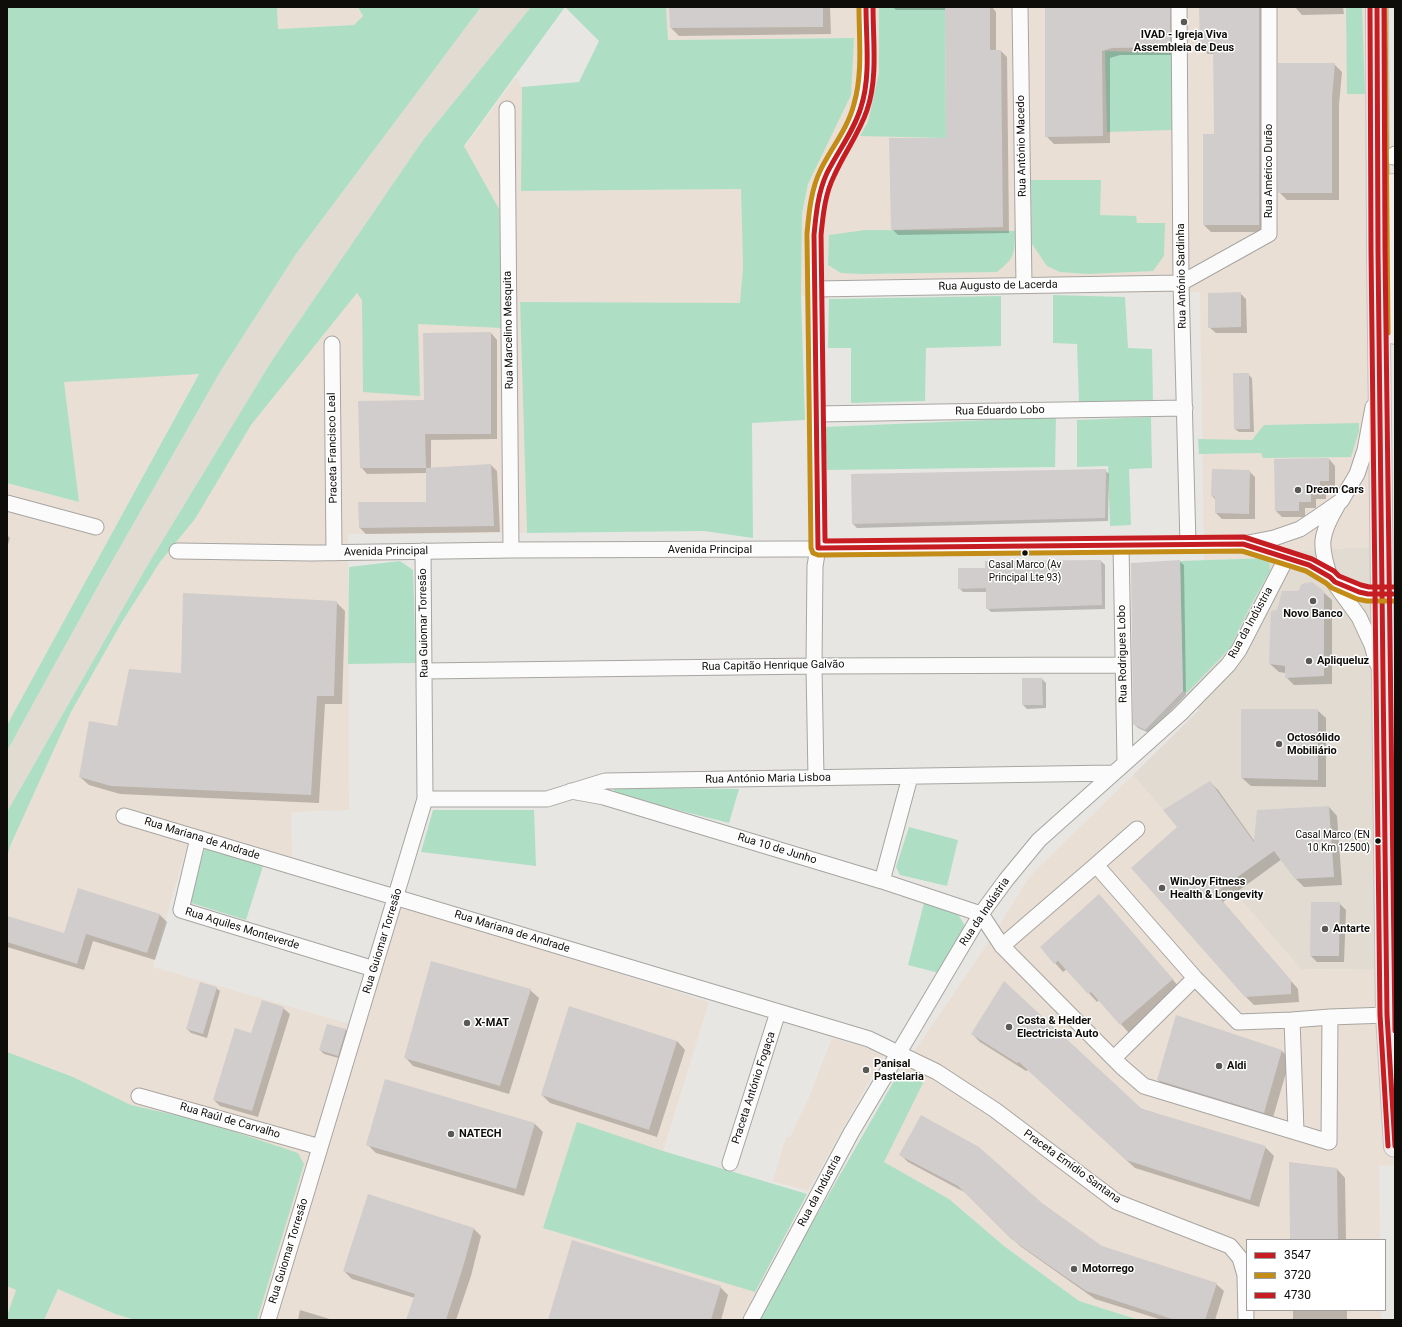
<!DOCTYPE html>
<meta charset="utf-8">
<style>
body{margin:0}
#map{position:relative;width:1402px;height:1327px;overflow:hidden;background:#e8e6e2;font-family:Roboto,sans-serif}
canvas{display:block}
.frame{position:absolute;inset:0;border:8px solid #0f0d0a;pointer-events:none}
.legend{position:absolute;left:1246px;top:1239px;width:140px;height:72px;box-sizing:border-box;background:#fff;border:1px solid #9f9e9d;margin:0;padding:5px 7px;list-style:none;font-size:12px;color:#0f0d0a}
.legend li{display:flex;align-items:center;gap:8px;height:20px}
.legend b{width:20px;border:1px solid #9f9e9d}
</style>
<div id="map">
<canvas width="1402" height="1327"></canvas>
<div class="frame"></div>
<ul class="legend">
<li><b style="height:5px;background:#c61d23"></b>3547</li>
<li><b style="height:5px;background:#c28c16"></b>3720</li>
<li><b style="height:5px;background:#c61d23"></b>4730</li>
</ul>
</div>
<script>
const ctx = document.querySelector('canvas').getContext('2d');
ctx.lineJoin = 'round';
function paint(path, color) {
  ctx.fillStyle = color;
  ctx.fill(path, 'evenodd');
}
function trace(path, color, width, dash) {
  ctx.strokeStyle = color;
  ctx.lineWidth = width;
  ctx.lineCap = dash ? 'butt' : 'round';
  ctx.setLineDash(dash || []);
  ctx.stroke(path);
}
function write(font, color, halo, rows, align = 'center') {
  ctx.font = font + ' Roboto,sans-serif';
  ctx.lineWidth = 3;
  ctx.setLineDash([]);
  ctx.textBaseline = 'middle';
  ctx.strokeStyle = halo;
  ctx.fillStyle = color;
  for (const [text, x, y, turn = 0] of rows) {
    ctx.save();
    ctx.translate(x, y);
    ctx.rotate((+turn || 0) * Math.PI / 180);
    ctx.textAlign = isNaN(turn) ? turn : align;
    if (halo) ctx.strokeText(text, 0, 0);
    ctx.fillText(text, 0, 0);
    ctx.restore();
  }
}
paint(new Path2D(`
 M481,7H531L423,140L271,362L147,566L7,812V751L103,577L220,372L296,254Z
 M1388,546L1393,970L1301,969L1133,775L1199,710L1187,693L1230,648L1252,603L1270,571L1269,558L1296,551Z`), '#e1dbd1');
paint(new Path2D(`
 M277,7H358L363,16L354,25L278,29Z
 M666,7H1384L1388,546L1296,551L1269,558L1204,560L1200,292L801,296L802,214L808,184L854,38L668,40Z
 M516,77L522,87L521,191L741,189L743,267L740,304L520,302L527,533L348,534L349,810L291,812L292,857L192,828L154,960L153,967L364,1028L400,905L709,1002L663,1151L807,1194L741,1320H257L263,1298L205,1122L131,1105L73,1077L7,1052V857L11,844L71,712L122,622L160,562L195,519L251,425L357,293Z
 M199,373L104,547L7,725V483L78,502L64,382Z
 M1133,775L1301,969L1393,970L1395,971V1166L1379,1165L1380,1240H1247V1310H1381V1320H1139L1079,1301L1004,1246L949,1199L856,1148L894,1081L984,949L1030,876Z
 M832,1038L885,1053L808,1191L773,1181L786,1137H790L808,1100Z
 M7,1286L16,1289L7,1316Z
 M58,1289L115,1314L135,1320H44Z`), '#eadfd4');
paint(new Path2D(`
 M7,7H277L278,29L354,25L363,16L358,7H481L296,254L220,372L103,577L7,751V725L199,374L64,382L79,502L7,483Z
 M531,7H666L668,40L854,38L851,95L808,184L802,214L801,296L805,420L752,423L753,538L704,531L527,533L520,302L740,303L743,267L741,189L521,191L522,87L579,82L599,41L565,7L464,146L499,209L502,328L418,324L420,396L363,392L362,300L357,293L251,425L195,519L160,562L122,622L71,712L11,844L7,857V812L147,566L271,362L423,140Z
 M882,7H945L946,138L860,136L868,122L879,73V8Z
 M1346,7H1362L1365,94H1347Z
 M1105,51L1171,53L1172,130L1107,132Z
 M1031,180H1101L1100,215L1136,216L1137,223H1165L1164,256L1153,271L1088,274L1060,272L1047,266L1032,244Z
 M865,230L1015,231C1014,254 1016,257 997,272L861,274L841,273L828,265L829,235Z
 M1053,295L1125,297L1128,348L1152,349L1153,400L1079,403L1077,344L1053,343Z
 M1001,296V346L926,348L925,401L851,403V348H828L829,299Z
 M1056,417L1055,467L827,470L825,427Z
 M1151,417L1152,468L1129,469L1131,525L1110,526L1108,466L1077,467V420Z
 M1359,423V431L1351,457L1263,458L1261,453L1199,454L1198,439L1252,440L1264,425Z
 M1269,558L1270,571L1252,603L1230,648L1187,693L1183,691L1180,561Z
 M400,561L413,570L416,663L348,664L349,567Z
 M614,787L739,789L729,823L614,794Z
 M433,810H534L536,866L421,852Z
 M909,827L958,840L947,886L900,875L896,867Z
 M205,848L263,866L246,920L188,902Z
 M925,899L955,909L965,926L939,973L908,965Z
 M7,1052L73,1077L131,1105L205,1122L298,1153L304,1164L257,1320H135L115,1314L58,1289L44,1320H7V1316L16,1290L7,1286Z
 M912,1074L923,1083L884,1162L949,1199L1004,1246L1079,1301L1139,1320H759L802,1241L894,1081Z
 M577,1122L663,1151L807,1194L755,1292L543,1228Z`), '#aedfc5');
paint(new Path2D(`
 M670,7H830L831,34L679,36L671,28Z
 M893,7H992L996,12V51H1001L1007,57L1009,233L898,235L892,229L947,139L946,10H896Z
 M1046,7H1177V55H1120L1110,58V143L1054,144L1046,136Z
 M1201,7H1265L1266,232H1211L1204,225L1214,135V54H1208L1201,47Z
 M1295,7H1343L1344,14L1302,15Z
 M1334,64L1342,72L1339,105V200H1287L1279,192Z
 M1240,293L1246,299L1247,333H1216L1209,327Z
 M491,333L497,340V439L431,440V468L491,465L497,471L500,532L366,534L360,528L427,503V473L367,474L361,467Z
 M1248,374L1252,378L1254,432H1239L1235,429Z
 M1329,459L1335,466V487H1326V499H1316V508H1305V517H1282L1276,511Z
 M1105,470L1109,474L1108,521L857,528L853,524Z
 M1249,471L1255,477V519H1222L1216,513V500L1212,496Z
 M7,535L10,538L7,548Z
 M1101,561L1105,565V609L991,612L987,608V592H963L959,588L986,568Z
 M1180,562L1184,565L1186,695L1149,733L1138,728L1134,724Z
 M1323,592L1332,600V684L1294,685L1286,677V673L1279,672L1270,664L1278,611Z
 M336,602L345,611L342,704H325L319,803L120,794L89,785L80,777L182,674Z
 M1042,679L1046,683V708L1027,709L1023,705Z
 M1317,710L1326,718V787L1251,786L1242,778Z
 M1210,782L1218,790L1255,842L1329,807L1337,816L1342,885L1304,887L1296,879L1282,859L1223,902L1298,989L1299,1002L1254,1005L1246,997L1178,827Z
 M1339,903L1346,910L1344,962H1317L1311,956Z
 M1107,904L1180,988L1129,1033L1099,1000L1097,1002L1067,969L1063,972L1041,947Z
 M159,914L167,922L155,960L93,941L84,970L7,947V917L65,934Z
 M216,988L220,991L207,1038L191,1033L187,1029Z
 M530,990L539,998L509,1094L413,1066L405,1057Z
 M283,1008L290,1014L258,1117L220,1106L214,1100Z
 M1177,1016L1282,1051L1290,1059L1272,1121L1166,1089L1158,1080Z
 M327,1025L346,1030L350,1034L342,1059L324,1054L320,1050Z
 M972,1034L1142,1109L1265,1147L1274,1156L1259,1207L1135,1168L1028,1070L1026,1071L980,1042Z
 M677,1041L685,1050L657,1137L550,1103L542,1095Z
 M535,1124L543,1132L524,1196L376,1153L367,1144Z
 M901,1155L1041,1204L1102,1247L1216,1284L1224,1291L1215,1320H1162L1095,1299L1020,1246L966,1193L908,1162Z
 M1337,1169L1345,1178L1346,1240H1291Z
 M473,1228L481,1236L471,1276L456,1320H407L415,1298L352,1279L344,1271Z
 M720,1287L728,1295L721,1320H549Z
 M300,1310L333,1320H298Z
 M1293,1310H1347V1320H1293Z`), '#0003');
paint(new Path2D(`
 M669,7H823V27L670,28Z
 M945,7H990V50H1001L1003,227L891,230L889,138H946Z
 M1045,7H1170V47L1112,48L1102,51L1103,136L1045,137Z
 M1199,7H1259V225H1203V134H1214L1213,46L1200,47Z
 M1278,63H1335L1332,97V193H1278Z
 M1241,292V327L1208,328V293Z
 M491,332V434H425L426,468H360L358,401L424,400L423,333Z
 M1233,373H1249L1250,429H1234Z
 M1329,458V481H1320V493L1311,494V502H1299V511H1275L1274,459Z
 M491,464L494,526L359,528L358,502H426V468Z
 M1106,469L1105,518L852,524L851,474Z
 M1212,469L1250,470L1249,514L1215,513V497L1211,496Z
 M1101,560L1102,605L986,609V588L958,589V568H985V561Z
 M1180,560L1183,691L1145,730L1133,724L1131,563Z
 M1312,582L1324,591V676L1285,678V666L1269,664L1271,611L1277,610L1282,591H1298L1302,584Z
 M183,593L337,601L334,696H317L311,795L111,786L79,777L89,721L117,726L129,669L181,673Z
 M1022,678H1042L1043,705H1022Z
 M1241,709H1318V780L1241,778Z
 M1210,781L1254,842L1257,810L1329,806L1334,877L1295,879L1274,851L1215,893L1291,980V994L1245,997L1131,868L1177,827L1163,810Z
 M78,888L160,914L147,953L86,934L77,964L7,942V916L64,933Z
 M1099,894L1173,979L1120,1025L1091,992L1088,994L1058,961L1054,964L1040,947Z
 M1311,902H1340L1339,956H1310Z
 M431,961L531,989L500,1086L404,1058Z
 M1004,981L1142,1109L1266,1146L1250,1200L1126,1160L1019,1062L1017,1063L971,1034Z
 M200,982L217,987L203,1034L186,1029Z
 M262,1000L284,1007L252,1111L213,1100L235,1028L251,1033Z
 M569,1006L677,1041L649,1130L541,1095Z
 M1176,1015L1282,1050L1264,1113L1157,1080Z
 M327,1024L346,1029L338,1056L319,1050Z
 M385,1079L535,1123L516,1189L366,1145Z
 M921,1115L979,1147L1042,1203L1102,1246L1217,1283L1205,1320H1175L1086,1291L1011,1239L958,1186L899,1155Z
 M1289,1162L1337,1168L1338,1240H1290Z
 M368,1194L474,1228L463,1267L446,1320H406L415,1294L343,1271Z
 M572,1240L721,1286L711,1320H548Z`), '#d0cdcc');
const minor = new Path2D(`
 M1020,7L1024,285
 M1179,7L1181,283L1188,544
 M507,109L511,550
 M1393,157L1395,154
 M815,289L1181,283L1269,234V7
 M332,344L334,553
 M816,414L1185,408
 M7,503L96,527
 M1121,545L1125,762
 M1246,545L1309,565L1330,577L1359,617L1372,645L1377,663
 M177,551L311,553L511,550L791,549L1243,544L1274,538L1300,529L1318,517L1341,501L1357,474L1365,450L1373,407
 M1330,577C1319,545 1320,535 1337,506
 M1335,582L1359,592L1368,594H1395
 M424,671L814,666L1122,665
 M816,778L814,666L815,566L818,548L814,235C816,213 818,193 827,173C838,151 853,131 861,107C870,75 866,40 866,7
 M571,791L604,797L882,881L981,914L1002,946L1122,1067L1144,1086L1329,1142L1330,1017L1292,1020L1238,1022L1195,978L1096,865L1002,946
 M425,799H547L605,781L1113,773
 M124,816L869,1039L937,1072L995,1110L1117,1202L1230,1246L1240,1258L1245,1275L1246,1320
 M198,838L181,910L374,969
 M1096,865L1137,829
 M882,881L910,777
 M1330,1017L1387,1015
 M1292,1020L1296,1131
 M1114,1058L1195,978
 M139,1096L320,1147
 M730,1163L778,1012
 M268,1320L425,799L423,551
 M751,1320L851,1133L981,914L1006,880L1039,840L1180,714L1228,665L1239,650L1287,557`);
const primary = new Path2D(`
 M1377,7L1378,251L1387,1015L1395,1146
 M1393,185L1395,333`);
trace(minor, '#a7a5a1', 17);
trace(primary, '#c2c1bf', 24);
trace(minor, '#fcfbfb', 15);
trace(primary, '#f2eced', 22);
trace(new Path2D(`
 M866,7C866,40 871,76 861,107C854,131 838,151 827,173C818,192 816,214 814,235L818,548L1243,544L1309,565L1330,577L1335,582L1359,592L1368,594H1395
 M1377,7L1378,251L1387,1015L1395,1146`), '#c61d23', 5);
trace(new Path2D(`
 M859,7C859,39 863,73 854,104C848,128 832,147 821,169C811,189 809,212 807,234L811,548L813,553L818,555L1242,551L1306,571L1326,583L1332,588L1357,599L1367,601H1395
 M1385,7L1388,333`), '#c28c16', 5);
trace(new Path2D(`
 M1384,7L1385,251L1395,1031`), '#c61d23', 5);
trace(new Path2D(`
 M873,7C873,41 878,78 867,110C859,134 844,153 834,176C825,194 823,215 821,235L825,541L1244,537L1312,559L1334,571L1339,576L1361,585L1369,587H1395`), '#c61d23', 5);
trace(new Path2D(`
 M1370,7L1371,251L1380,1015L1388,1146`), '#c61d23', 5);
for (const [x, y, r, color] of [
 [1184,22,4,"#5b5956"],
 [1298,490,4,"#5b5956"],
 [1025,553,3.5,"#0f0d0a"],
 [1313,601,4,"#5b5956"],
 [1309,661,4,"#5b5956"],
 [1279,744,4,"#5b5956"],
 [1378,841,3.5,"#0f0d0a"],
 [1162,888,4,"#5b5956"],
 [1325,929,4,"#5b5956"],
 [467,1023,4,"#5b5956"],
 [1009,1027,4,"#5b5956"],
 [1219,1066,4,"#5b5956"],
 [866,1070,4,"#5b5956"],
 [451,1134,4,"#5b5956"],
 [1074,1269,4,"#5b5956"]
]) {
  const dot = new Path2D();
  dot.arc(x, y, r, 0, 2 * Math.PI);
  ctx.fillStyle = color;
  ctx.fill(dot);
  trace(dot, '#fff', 1.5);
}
write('10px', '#0f0d0a', '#fff', [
 ["Casal Marco (Av",1025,565],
 ["Principal Lte 93)",1025,578],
 ["Casal Marco (EN",1370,835,"right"],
 ["10 Km 12500)",1370,848,"right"]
]);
write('bold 11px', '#0f0d0a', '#fff', [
 ["IVAD - Igreja Viva",1184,35,"center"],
 ["Assembleia de Deus",1184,48,"center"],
 ["Dream Cars",1306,490],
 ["Novo Banco",1313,614,"center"],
 ["Apliqueluz",1317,661],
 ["Octosólido",1287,738],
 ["Mobiliário",1287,751],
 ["WinJoy Fitness",1170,882],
 ["Health & Longevity",1170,895],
 ["Antarte",1333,929],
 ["Costa & Helder",1017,1021],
 ["Electricista Auto",1017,1034],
 ["X-MAT",475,1023],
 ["Panisal",874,1064],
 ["Pastelaria",874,1077],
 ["Aldi",1227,1066],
 ["NATECH",459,1134],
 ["Motorrego",1082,1269]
], 'left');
write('11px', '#0f0d0a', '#fff', [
 ["Rua António Macedo",1022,146,-91],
 ["Rua Américo Durão",1269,171,-90],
 ["Rua António Sardinha",1182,276,-91],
 ["Rua Augusto de Lacerda",998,286,-1],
 ["Rua Marcelino Mesquita",509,330,-91],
 ["Rua Eduardo Lobo",1000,411,-1],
 ["Praceta Francisco Leal",333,448,-91],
 ["Avenida Principal",710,550],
 ["Avenida Principal",386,552,-1],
 ["Rua Guiomar Torresão",424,623,-91],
 ["Rua da Indústria",1251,623,-61],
 ["Rua Rodrigues Lobo",1123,654,-91],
 ["Rua Capitão Henrique Galvão",773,666,-1],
 ["Rua António Maria Lisboa",768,779,-1],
 ["Rua Mariana de Andrade",202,839,17],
 ["Rua 10 de Junho",777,849,17],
 ["Rua da Indústria",985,912,-56],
 ["Rua Aquiles Monteverde",242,929,17],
 ["Rua Mariana de Andrade",512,932,17],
 ["Rua Guiomar Torresão",383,941,-73],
 ["Praceta António Fogaça",754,1088,-72],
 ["Rua Raúl de Carvalho",230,1121,16],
 ["Praceta Emídio Santana",1072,1167,36],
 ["Rua da Indústria",820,1191,-62],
 ["Rua Guiomar Torresão",289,1251,-73]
]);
</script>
